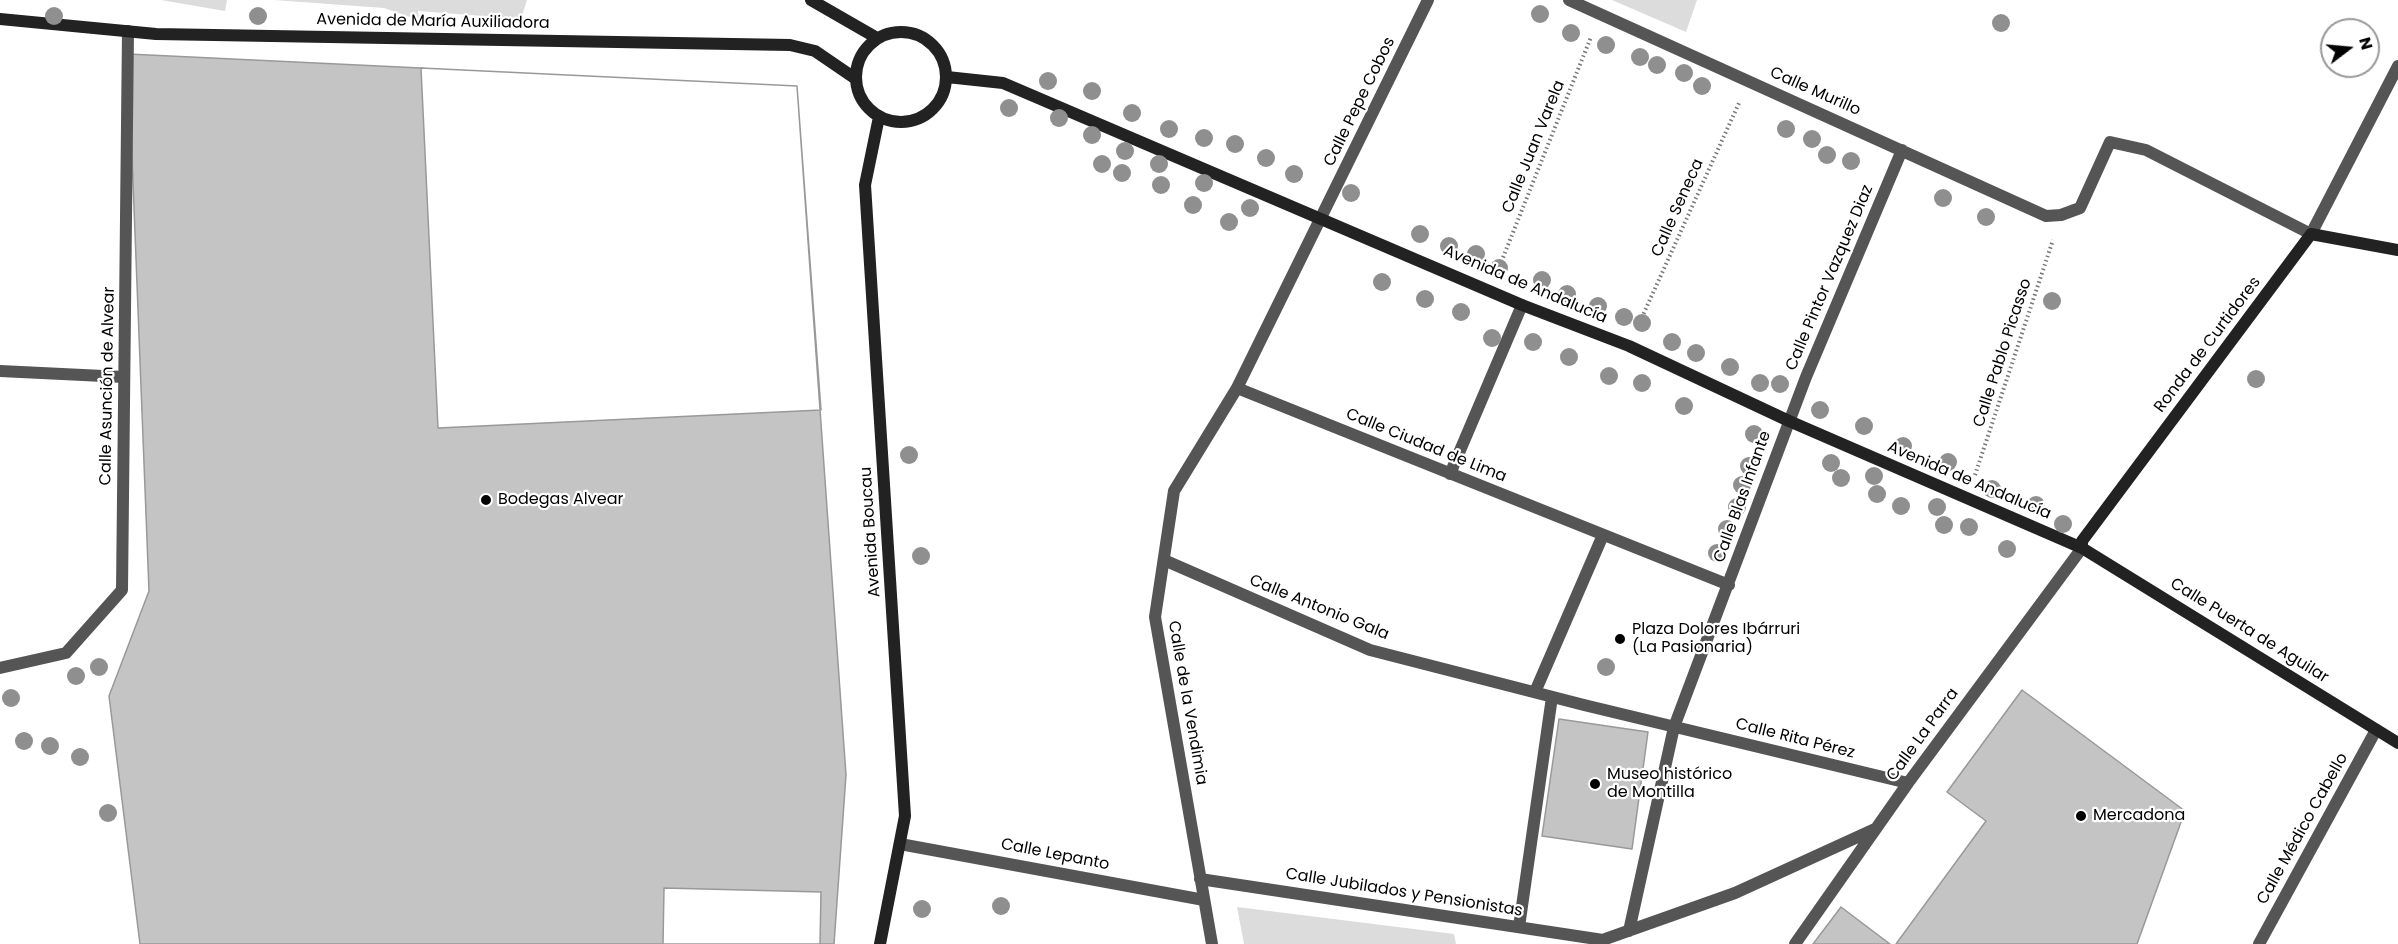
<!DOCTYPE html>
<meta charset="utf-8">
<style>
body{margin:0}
#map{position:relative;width:2398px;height:944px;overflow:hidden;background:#fff;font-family:Poppins,sans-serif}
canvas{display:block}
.north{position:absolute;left:2320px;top:18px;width:60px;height:60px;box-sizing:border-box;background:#fff;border:2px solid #999;border-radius:50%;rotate:74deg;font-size:16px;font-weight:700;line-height:24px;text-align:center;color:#000}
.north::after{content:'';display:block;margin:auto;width:21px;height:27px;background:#000;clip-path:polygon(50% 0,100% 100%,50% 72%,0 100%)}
</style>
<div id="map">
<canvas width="2398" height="944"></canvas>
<div class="north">N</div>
</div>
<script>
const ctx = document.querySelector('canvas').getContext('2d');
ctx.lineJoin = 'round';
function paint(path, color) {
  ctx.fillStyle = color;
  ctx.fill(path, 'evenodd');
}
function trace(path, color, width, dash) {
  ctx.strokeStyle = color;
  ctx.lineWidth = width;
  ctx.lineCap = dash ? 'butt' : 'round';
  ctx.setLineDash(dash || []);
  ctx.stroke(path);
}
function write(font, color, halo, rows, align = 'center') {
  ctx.font = font + ' Poppins,sans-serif';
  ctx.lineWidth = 4.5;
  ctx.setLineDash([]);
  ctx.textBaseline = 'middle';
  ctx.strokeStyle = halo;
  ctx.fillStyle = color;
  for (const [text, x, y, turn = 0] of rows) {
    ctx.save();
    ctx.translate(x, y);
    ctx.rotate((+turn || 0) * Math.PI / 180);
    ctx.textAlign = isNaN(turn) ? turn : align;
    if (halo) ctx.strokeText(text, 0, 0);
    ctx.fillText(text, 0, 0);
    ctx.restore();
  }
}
paint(new Path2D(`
 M161,0H227L225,11Z
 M274,0H527L521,19L418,11L419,20L384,8Z
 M1612,0H1697L1686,32Z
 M1237,907L1454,934L1456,944H1244Z`), '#dcdcdc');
const building = new Path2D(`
 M128,54L797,86L846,775L834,944H140L109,696L149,591Z
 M421,68L797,86L821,410L438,428Z
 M2022,690L2185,811L2137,944H1896L1986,821L1947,792Z
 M1559,719L1648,732L1632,849L1542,836Z
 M664,888L821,892L820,944H663Z
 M1841,907L1890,944H1813Z`);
paint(building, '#c4c4c4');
trace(building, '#999', 1.5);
trace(new Path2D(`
 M1498,270L1591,37
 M1638,326L1739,103
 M1975,475L2053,240`), '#777', 4, [1.5, 3]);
trace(new Path2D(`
 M1569,0L2046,216L2061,215L2080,208L2110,142L2146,150L2311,234L2398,66
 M0,371L124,377
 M1237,388L1729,585
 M1450,474L1522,305
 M1164,560L1370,650L1584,705L1908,783
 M0,668L66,653L122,590L128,31
 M1535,692L1603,535
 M900,844L1204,900
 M1200,879L1603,940
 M1519,927L1552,697
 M1629,931L1674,727L1806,377L1902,150
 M1597,942L1735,893L1875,829
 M1212,944L1155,617L1174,491L1237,388L1428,0
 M1795,944L1908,783L2082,548
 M2259,944L2376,730`), '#555', 12);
trace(new Path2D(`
 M811,0L877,38
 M0,19L156,34L790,45L815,51L856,79
 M856 77a45 45 0 1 1 90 0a45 45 0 1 1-90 0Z
 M947,77L1003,83L1522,305L1629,346L1789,421L2082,548L2398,743
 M879,117L865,185L905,816L880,944
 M2082,548V541L2311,234L2398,250`), '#222', 12);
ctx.fillStyle = '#8f8f8f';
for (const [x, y] of [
 [1540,14],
 [54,16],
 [258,16],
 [2001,23],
 [1571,33],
 [1606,45],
 [1640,57],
 [1657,65],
 [1684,73],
 [1048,81],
 [1702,86],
 [1092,91],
 [1009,108],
 [1132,113],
 [1059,118],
 [1169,129],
 [1786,129],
 [1092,135],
 [1204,138],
 [1812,139],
 [1235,144],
 [1125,151],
 [1827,155],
 [1266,158],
 [1851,161],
 [1102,164],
 [1159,164],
 [1122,173],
 [1294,174],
 [1204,183],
 [1161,185],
 [1351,193],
 [1943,198],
 [1193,205],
 [1250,208],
 [1986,217],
 [1229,222],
 [1420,234],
 [1449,246],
 [1476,254],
 [1499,268],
 [1542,280],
 [1382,282],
 [1567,294],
 [1425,299],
 [2052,301],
 [1598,306],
 [1461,312],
 [1624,317],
 [1642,323],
 [1492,338],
 [1533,342],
 [1672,342],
 [1696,353],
 [1569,357],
 [1730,367],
 [1609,376],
 [2256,379],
 [1642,383],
 [1760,383],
 [1780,384],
 [1684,406],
 [1820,410],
 [1864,426],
 [1754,434],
 [1903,446],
 [909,455],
 [1948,462],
 [1831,463],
 [1749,466],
 [1874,476],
 [1841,478],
 [1742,485],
 [1992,489],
 [1877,494],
 [2036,505],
 [1901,506],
 [1737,507],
 [1937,507],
 [2063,524],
 [1944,525],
 [1969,527],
 [1727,529],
 [2007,549],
 [1717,553],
 [921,556],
 [99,667],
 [1606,667],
 [76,676],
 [11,698],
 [24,741],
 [50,746],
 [80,757],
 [108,813],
 [1001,906],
 [922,909]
]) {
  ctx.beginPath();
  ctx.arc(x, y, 9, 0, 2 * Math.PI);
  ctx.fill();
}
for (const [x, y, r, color] of [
 [486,500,6,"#000"],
 [1620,639,6,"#000"],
 [1595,784,6,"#000"],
 [2081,816,6,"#000"]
]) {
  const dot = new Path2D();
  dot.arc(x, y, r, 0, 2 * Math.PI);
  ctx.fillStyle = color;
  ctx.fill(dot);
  trace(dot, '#fff', 2);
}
write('16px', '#000', '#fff', [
 ["Avenida de María Auxiliadora",433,22,1],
 ["Calle Murillo",1815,92,24],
 ["Calle Pepe Cobos",1360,102,-64],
 ["Calle Juan Varela",1534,147,-68],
 ["Calle Seneca",1678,208,-66],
 ["Calle Pintor Vazquez Diaz",1830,278,-67],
 ["Avenida de Andalucía",1525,285,23],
 ["Ronda de Curtidores",2208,345,-53],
 ["Calle Pablo Picasso",2003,353,-72],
 ["Calle Asunción de Alvear",108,386,-89],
 ["Calle Ciudad de Lima",1426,446,22],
 ["Avenida de Andalucía",1969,481,23],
 ["Calle Blas Infante",1743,497,-70],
 ["Avenida Boucau",871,532,-94],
 ["Calle Antonio Gala",1319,608,22],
 ["Calle Puerta de Aguilar",2249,631,32],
 ["Calle de la Vendimia",1187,703,80],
 ["Calle La Parra",1923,735,-54],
 ["Calle Rita Pérez",1795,739,14],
 ["Calle Médico Cabello",2303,829,-61],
 ["Calle Lepanto",1055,855,11],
 ["Calle Jubilados y Pensionistas",1404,893,9]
]);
write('16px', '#000', '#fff', [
 ["Bodegas Alvear",498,500],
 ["Plaza Dolores Ibárruri",1632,630],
 ["(La Pasionaria)",1632,648],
 ["Museo histórico",1607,775],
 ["de Montilla",1607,793],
 ["Mercadona",2093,816]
], 'left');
</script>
